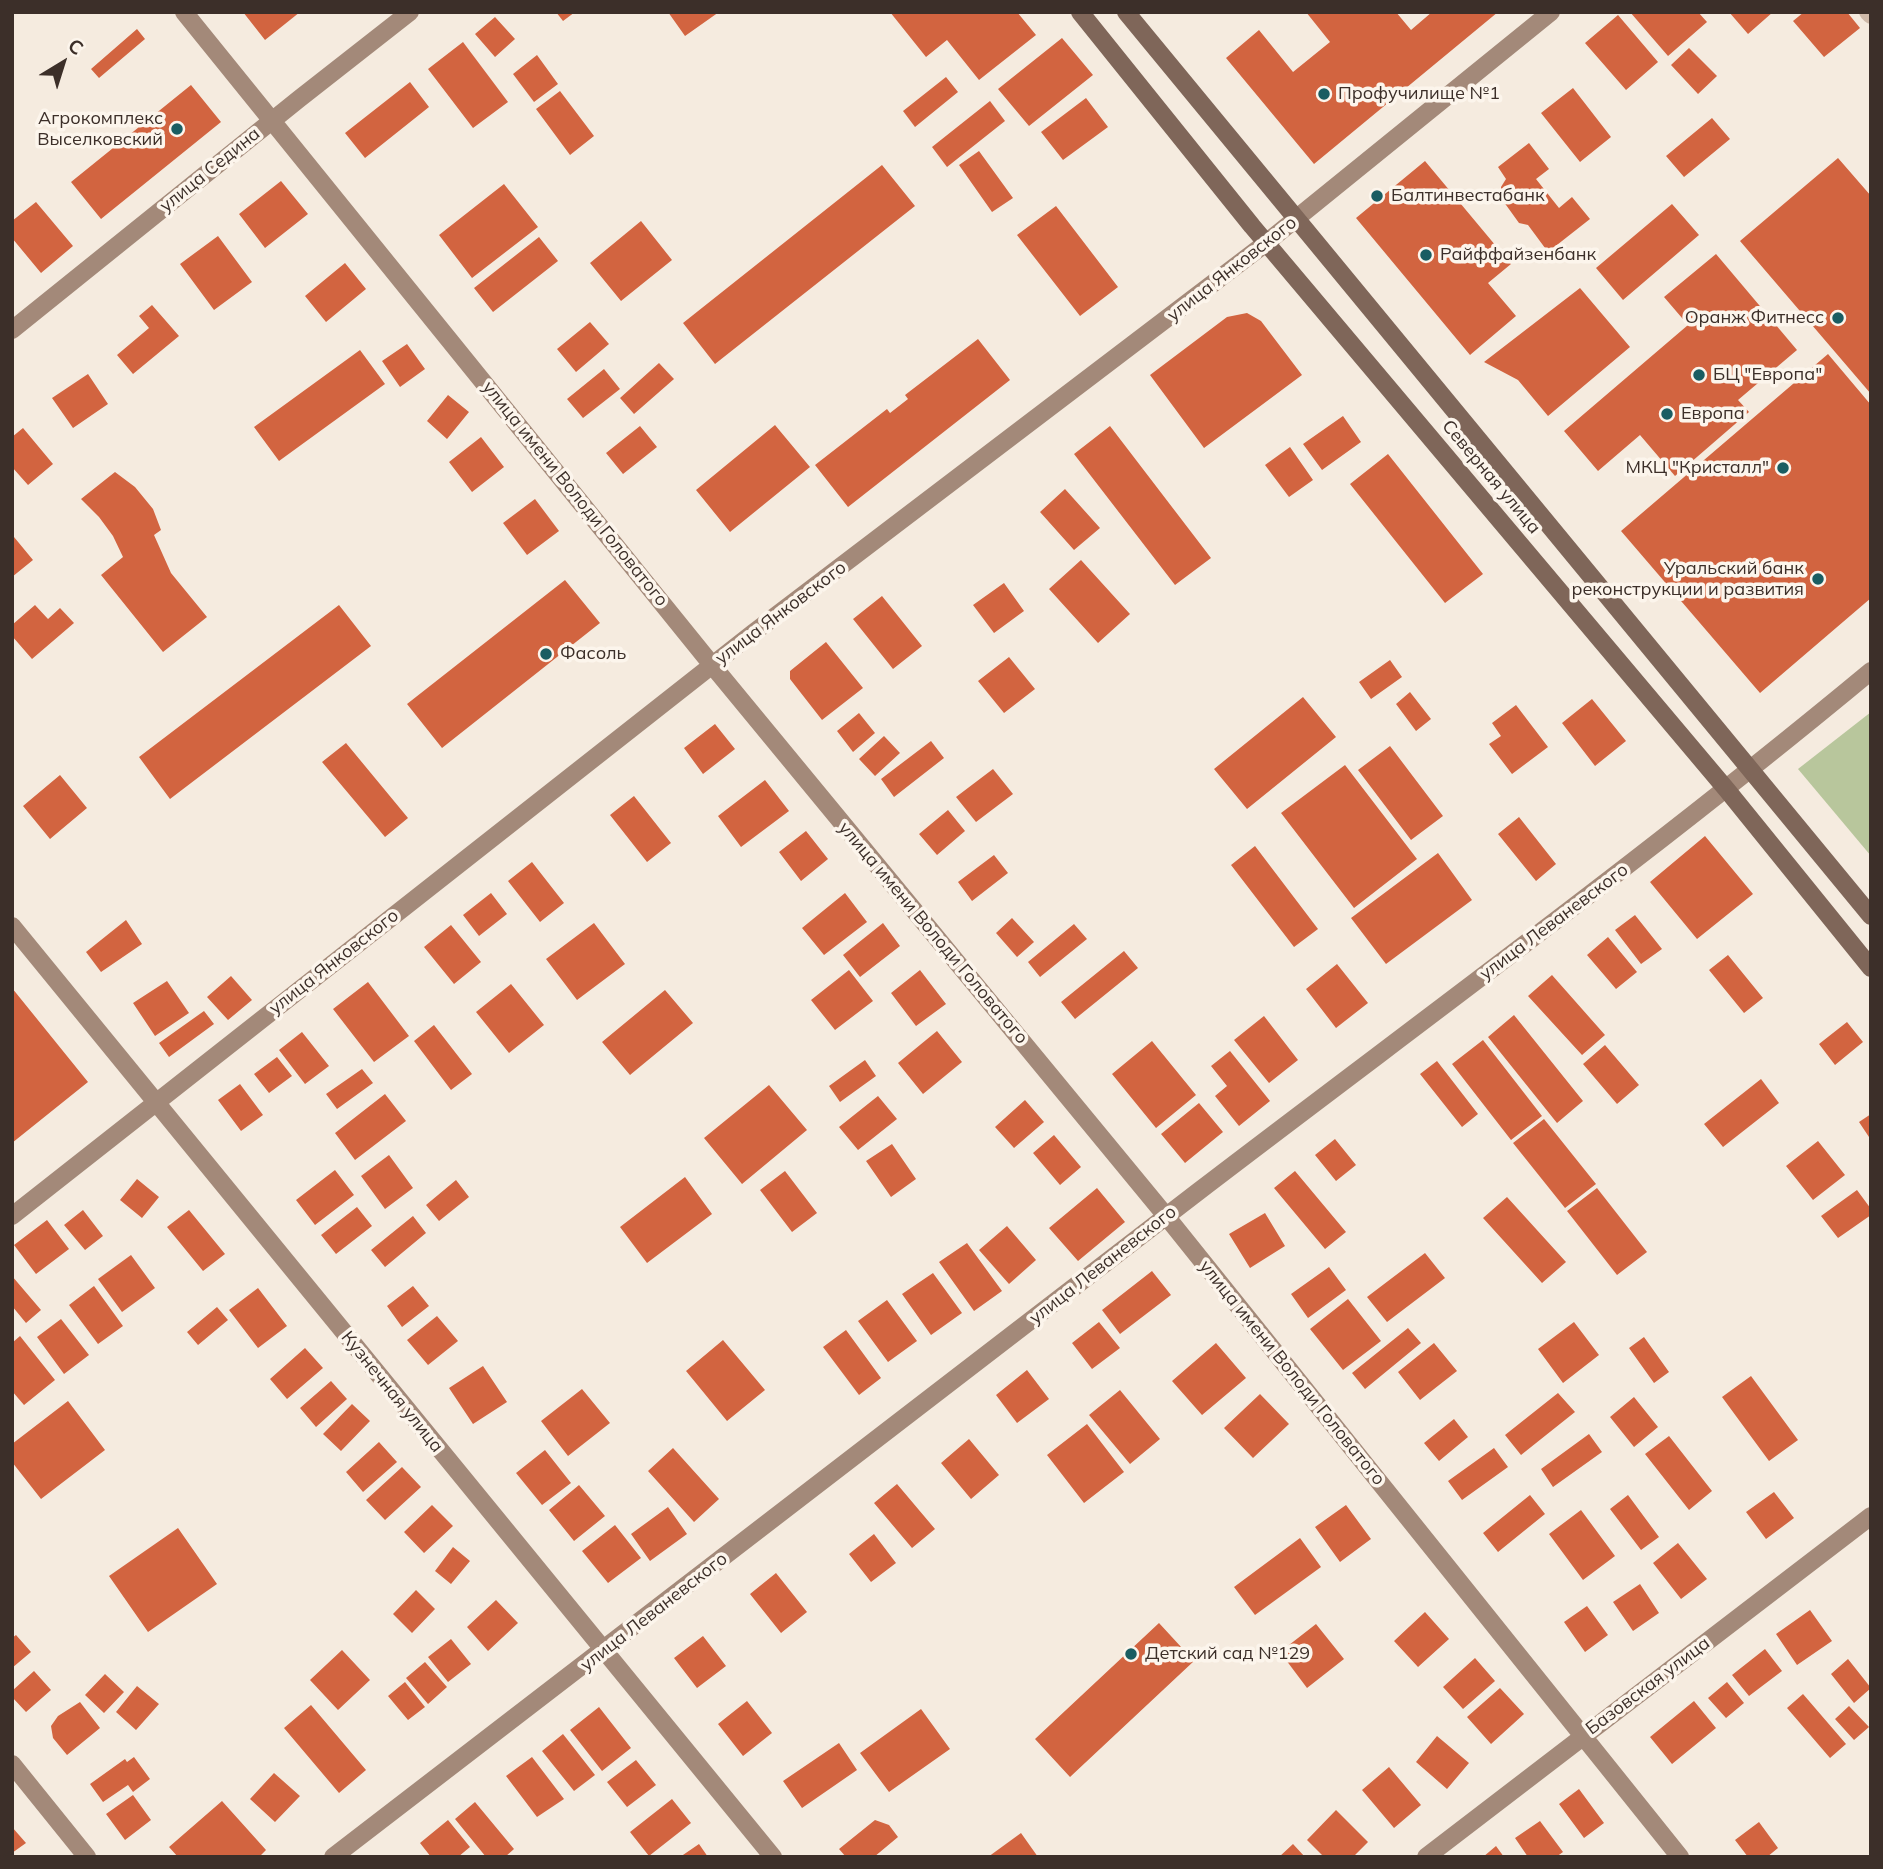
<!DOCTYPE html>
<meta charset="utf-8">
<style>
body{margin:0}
#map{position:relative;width:1883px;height:1869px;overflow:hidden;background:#f5ebdf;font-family:Mulish,sans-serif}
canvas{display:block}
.frame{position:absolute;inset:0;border:14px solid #3c2f29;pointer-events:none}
.north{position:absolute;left:28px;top:28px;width:70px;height:70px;-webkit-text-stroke:5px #fcf5ec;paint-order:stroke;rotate:38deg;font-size:19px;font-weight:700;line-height:28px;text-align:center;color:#3c2f29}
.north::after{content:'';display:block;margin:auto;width:24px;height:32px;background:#3c2f29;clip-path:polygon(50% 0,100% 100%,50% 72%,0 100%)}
</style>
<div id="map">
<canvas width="1883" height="1869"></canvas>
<div class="frame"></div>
<div class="north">С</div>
</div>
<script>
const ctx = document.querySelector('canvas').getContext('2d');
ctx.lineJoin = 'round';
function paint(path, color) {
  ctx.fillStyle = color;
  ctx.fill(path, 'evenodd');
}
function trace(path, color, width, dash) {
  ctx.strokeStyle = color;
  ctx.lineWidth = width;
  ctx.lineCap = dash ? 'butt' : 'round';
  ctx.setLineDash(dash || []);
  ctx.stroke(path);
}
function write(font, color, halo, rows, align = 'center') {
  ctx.font = font + ' Mulish,sans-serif';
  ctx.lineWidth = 7;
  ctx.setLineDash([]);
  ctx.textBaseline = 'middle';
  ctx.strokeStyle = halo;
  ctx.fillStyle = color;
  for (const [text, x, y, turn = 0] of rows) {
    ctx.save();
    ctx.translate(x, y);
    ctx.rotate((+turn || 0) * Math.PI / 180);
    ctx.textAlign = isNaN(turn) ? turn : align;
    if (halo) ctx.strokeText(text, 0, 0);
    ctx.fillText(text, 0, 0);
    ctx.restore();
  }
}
paint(new Path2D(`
 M1871,712V856L1798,769Z`), '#b8c69c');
paint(new Path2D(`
 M243,12H300L265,40Z
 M556,12H575L563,21Z
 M668,12H719L685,36Z
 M890,12H1017L1036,35L979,80L947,40L926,57Z
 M1306,12H1396L1411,30L1432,12H1498L1314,164L1226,58L1259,30L1293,72L1330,42Z
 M1630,12H1698L1707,22L1668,56Z
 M1729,12H1773L1748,34Z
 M1804,12H1847L1860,28L1824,57L1793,21Z
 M1618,15L1658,62L1626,90L1585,43Z
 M495,17L515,39L495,57L475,34Z
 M137,29L145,39L99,78L91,69Z
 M1062,38L1093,75L1029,126L998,89Z
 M463,42L508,102L473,128L428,69Z
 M1689,48L1717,76L1698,94L1671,65Z
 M537,55L558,84L534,102L513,74Z
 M946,77L958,92L915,127L903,111Z
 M410,82L429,107L365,158L345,133Z
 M191,85L221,122L101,219L71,182Z
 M1573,88L1611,137L1580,162L1541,113Z
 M560,91L594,136L570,155L536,109Z
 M1086,98L1108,127L1063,160L1041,132Z
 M990,101L1005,121L947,167L932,147Z
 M1712,118L1730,139L1684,177L1666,156Z
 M1529,143L1549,169L1536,179L1559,208L1572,197L1590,219L1548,252L1528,225L1519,223L1501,198V187L1506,179L1498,167Z
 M979,151L1013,198L992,212L959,165Z
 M1838,158L1871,196V394L1740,241Z
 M1425,161L1511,264L1488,283L1516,316L1470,355L1356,218Z
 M882,165L915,206L715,364L683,323Z
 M281,181L308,214L265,248L239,214Z
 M504,184L538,227L472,278L439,235Z
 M36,202L73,246L41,273L12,238V221Z
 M1672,204L1699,235L1623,300L1596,268Z
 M1056,206L1118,287L1080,316L1017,235Z
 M641,221L672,260L621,301L590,263Z
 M218,236L252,282L214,310L180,264Z
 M539,237L558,261L493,312L474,288Z
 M1716,254L1797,350L1738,400L1749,412L1675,476L1640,435L1598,471L1564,431L1688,325L1664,297Z
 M345,263L366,289L326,322L305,296Z
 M1580,288L1630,347L1548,416L1518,380L1484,362Z
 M152,305L179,336L133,374L117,355L149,328L139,316Z
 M1247,313L1261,321L1302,375L1204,448L1150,375L1227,317Z
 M590,322L609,344L576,372L557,349Z
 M978,339L1010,380L848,507L815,465L887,409L890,413L908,399L905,395Z
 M407,344L425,369L400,387L382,361Z
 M360,350L385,384L279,461L254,427Z
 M1828,354L1871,405V598L1760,693L1621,531Z
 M659,363L674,379L634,414L620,398Z
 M604,369L620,389L583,418L567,399Z
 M88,374L108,404L73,428L52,398Z
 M448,395L469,412L447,439L427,421Z
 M1343,416L1361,442L1322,470L1303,444Z
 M775,425L810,467L730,532L696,490Z
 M640,426L657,447L623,474L606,453Z
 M1110,426L1211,558L1175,585L1074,454Z
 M23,428L53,464L28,485L12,467V437Z
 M481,437L504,467L472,492L449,462Z
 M1290,447L1313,480L1289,497L1265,465Z
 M1388,454L1483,574L1445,603L1350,484Z
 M115,472L135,487L153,509L161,530L154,535L171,573L207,617L163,652L101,575L123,557L113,536L99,517L81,499Z
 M1065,489L1100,528L1074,550L1040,512Z
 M535,499L559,531L527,555L503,523Z
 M14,537L33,560L12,577V539Z
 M1081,560L1130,614L1098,643L1049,589Z
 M565,580L600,623L442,748L407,704Z
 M1004,583L1024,611L994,633L973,605Z
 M882,596L922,646L893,669L853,619Z
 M35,605L48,619L60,608L74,623L32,659L12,636V625Z
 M339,605L371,646L170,799L139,757Z
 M826,642L863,688L822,720L790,679V671Z
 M1009,657L1035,689L1004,713L978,681Z
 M1390,660L1402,677L1371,699L1359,682Z
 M1410,692L1431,719L1416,731L1396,704Z
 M1303,697L1336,737L1247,809L1214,769Z
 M1592,699L1626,741L1595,766L1562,723Z
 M1516,705L1548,747L1512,774L1489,744L1501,736L1492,723Z
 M859,713L875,733L853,752L837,731Z
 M715,724L735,749L703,774L684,748Z
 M884,736L900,753L875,776L859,759Z
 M931,741L944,758L894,797L881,779Z
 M346,743L408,818L385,837L322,762Z
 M1390,746L1443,816L1411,840L1358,770Z
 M1345,765L1417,859L1354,908L1281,813Z
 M993,769L1013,794L976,822L956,797Z
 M60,775L87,808L50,839L23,806Z
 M765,780L789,811L741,847L718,816Z
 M634,796L671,843L647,862L610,815Z
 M948,810L965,831L937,855L919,834Z
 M1519,817L1556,864L1536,881L1498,834Z
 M806,831L828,859L801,881L779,852Z
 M1705,836L1753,894L1697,939L1650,882Z
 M1255,846L1318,929L1294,947L1231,865Z
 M1438,853L1472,900L1386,964L1351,918Z
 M994,855L1008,873L972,901L958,882Z
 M532,862L564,903L540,922L508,881Z
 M491,893L507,914L479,936L463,915Z
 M845,893L867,922L824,955L802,928Z
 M1635,915L1662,949L1641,964L1615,930Z
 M1012,918L1034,942L1017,957L996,933Z
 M126,920L142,944L101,972L86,952Z
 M594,923L625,964L577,1000L546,959Z
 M883,923L900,946L860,977L843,955Z
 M1074,924L1087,939L1040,977L1028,962Z
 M451,925L481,962L454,984L424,947Z
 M1608,937L1637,972L1616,989L1587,955Z
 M1124,951L1138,968L1075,1019L1061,1002Z
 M1728,955L1763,998L1744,1013L1709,970Z
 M1337,964L1368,1003L1336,1028L1306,989Z
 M849,970L873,1001L835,1030L811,1000Z
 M920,970L946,1004L916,1026L891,993Z
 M1552,975L1605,1035L1582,1055L1528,996Z
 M231,976L252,1000L228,1020L207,997Z
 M167,981L189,1013L155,1036L133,1003Z
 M368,982L409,1036L374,1062L333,1009Z
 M511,984L544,1025L509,1053L476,1012Z
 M12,988L88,1082L12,1143Z
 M665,990L693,1023L630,1075L602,1042Z
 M204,1011L214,1024L169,1057L159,1043Z
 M1514,1015L1583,1101L1557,1123L1488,1037Z
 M1264,1016L1298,1060L1269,1083L1234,1040Z
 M1847,1022L1863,1042L1835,1065L1819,1044Z
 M434,1025L472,1074L451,1090L414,1041Z
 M937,1031L962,1062L923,1094L898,1063Z
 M302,1032L329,1066L305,1084L279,1050Z
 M1483,1040L1542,1116L1511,1140L1452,1064Z
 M1152,1041L1196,1095L1156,1128L1112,1074Z
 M1605,1045L1639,1085L1617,1104L1583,1064Z
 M1230,1051L1270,1101L1239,1126L1215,1096L1227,1086L1211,1066Z
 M277,1057L292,1076L269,1093L254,1074Z
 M865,1060L876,1076L840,1102L829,1086Z
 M1437,1061L1478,1114L1462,1127L1420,1074Z
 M362,1069L373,1083L337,1109L326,1094Z
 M1761,1079L1779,1103L1723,1147L1704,1124Z
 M240,1084L263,1115L241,1131L218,1100Z
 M769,1085L807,1130L742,1184L704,1138Z
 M385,1094L406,1121L355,1160L335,1133Z
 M878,1096L897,1119L858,1150L839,1127Z
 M1025,1100L1044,1122L1014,1148L995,1127Z
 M1199,1103L1223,1132L1185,1163L1161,1134Z
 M1871,1114V1140L1859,1122Z
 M1544,1119L1596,1184L1565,1208L1513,1143Z
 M1054,1135L1081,1167L1060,1185L1033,1153Z
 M1335,1139L1356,1165L1336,1181L1315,1155Z
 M1818,1141L1845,1175L1813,1200L1786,1166Z
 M892,1144L916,1179L891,1197L866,1161Z
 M389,1155L413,1188L385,1209L361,1176Z
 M335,1170L354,1195L315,1225L296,1200Z
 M785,1171L817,1213L792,1232L760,1190Z
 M1295,1171L1346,1232L1325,1249L1274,1188Z
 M685,1177L712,1214L647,1263L620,1227Z
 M137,1179L159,1197L142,1218L120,1200Z
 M456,1180L469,1197L439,1221L426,1205Z
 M1097,1188L1125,1222L1078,1261L1049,1228Z
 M1597,1188L1647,1252L1617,1275L1567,1211Z
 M1857,1190L1871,1209V1215L1838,1238L1821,1216Z
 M1507,1197L1566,1262L1542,1283L1483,1218Z
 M357,1207L372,1226L336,1254L321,1235Z
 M83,1210L103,1236L85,1250L64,1225Z
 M189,1210L225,1254L203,1271L167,1227Z
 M1265,1213L1285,1246L1250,1268L1229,1234Z
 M413,1216L426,1233L385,1267L371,1250Z
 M47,1220L69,1249L36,1274L14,1245Z
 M1007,1226L1036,1260L1009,1284L979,1250Z
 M967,1243L1002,1291L974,1311L939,1262Z
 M1425,1253L1445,1278L1387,1322L1367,1297Z
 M131,1255L155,1288L122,1312L98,1279Z
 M1329,1267L1346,1290L1308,1318L1291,1294Z
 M1152,1271L1171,1295L1120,1334L1102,1310Z
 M933,1273L962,1313L931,1335L902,1294Z
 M12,1276L41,1310L26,1323L12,1306Z
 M94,1286L123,1326L98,1344L69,1305Z
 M413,1286L429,1306L402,1327L387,1306Z
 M258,1288L287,1326L258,1348L229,1310Z
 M1348,1299L1381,1341L1343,1370L1310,1329Z
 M887,1300L917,1341L888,1362L858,1321Z
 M217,1307L228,1320L198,1345L187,1332Z
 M437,1316L458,1341L428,1365L407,1340Z
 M61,1319L89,1355L64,1374L37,1337Z
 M1099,1322L1120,1348L1092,1369L1072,1343Z
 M1574,1322L1599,1355L1563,1383L1538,1349Z
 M1408,1328L1421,1343L1365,1389L1352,1373Z
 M846,1330L881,1378L859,1395L823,1347Z
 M20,1336L55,1380L24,1405L12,1391V1343Z
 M1644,1337L1669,1372L1654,1383L1629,1348Z
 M723,1340L765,1390L727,1421L686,1371Z
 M1216,1343L1246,1378L1202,1415L1172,1381Z
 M1434,1343L1457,1371L1420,1400L1398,1372Z
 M305,1348L323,1368L287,1399L270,1379Z
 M483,1366L507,1402L473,1424L449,1388Z
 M1027,1370L1049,1399L1017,1423L996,1395Z
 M1751,1376L1798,1440L1769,1461L1722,1397Z
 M331,1381L347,1399L316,1427L300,1408Z
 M582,1389L610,1423L568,1456L541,1421Z
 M1120,1390L1160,1439L1130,1464L1089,1415Z
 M1558,1393L1575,1412L1521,1455L1505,1435Z
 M1260,1394L1289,1424L1253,1458L1224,1428Z
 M1634,1397L1658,1427L1634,1447L1610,1417Z
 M68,1401L105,1450L41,1499L12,1462V1444Z
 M352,1404L370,1421L341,1451L323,1434Z
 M1454,1419L1468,1437L1439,1461L1424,1443Z
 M1087,1424L1124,1472L1084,1503L1047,1455Z
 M1589,1434L1602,1452L1553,1487L1541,1469Z
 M1669,1436L1712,1491L1689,1510L1645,1454Z
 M969,1439L999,1475L971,1499L941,1463Z
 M379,1442L397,1462L363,1492L346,1472Z
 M673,1448L719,1499L694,1522L648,1471Z
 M1494,1448L1508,1467L1462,1500L1448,1481Z
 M545,1450L571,1483L542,1505L516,1473Z
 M402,1467L421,1487L385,1520L366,1500Z
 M897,1484L935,1529L912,1548L874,1503Z
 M579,1485L605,1516L574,1541L549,1510Z
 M1774,1492L1794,1518L1766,1539L1746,1512Z
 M1530,1495L1545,1514L1498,1552L1483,1533Z
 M1628,1495L1659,1537L1641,1550L1610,1509Z
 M432,1505L453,1526L424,1553L404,1532Z
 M1346,1505L1371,1539L1340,1562L1315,1527Z
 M668,1507L687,1534L650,1561L631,1534Z
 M1581,1510L1615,1556L1583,1580L1549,1534Z
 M615,1525L641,1558L608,1583L582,1551Z
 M178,1528L217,1584L148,1632L109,1576Z
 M874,1534L896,1563L871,1582L849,1554Z
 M1300,1538L1321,1567L1255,1615L1234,1587Z
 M1678,1543L1707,1579L1681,1599L1653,1563Z
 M453,1547L470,1561L451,1584L435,1571Z
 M776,1573L807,1612L781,1633L750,1594Z
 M1640,1584L1659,1613L1633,1631L1613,1602Z
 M416,1590L435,1609L412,1633L393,1614Z
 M496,1600L518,1623L488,1651L467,1627Z
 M1587,1606L1608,1635L1585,1652L1564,1622Z
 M1810,1610L1832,1641L1797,1665L1776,1634Z
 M1425,1612L1449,1639L1418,1667L1394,1641Z
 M1159,1623L1194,1661L1070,1777L1035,1739Z
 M1316,1624L1344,1659L1307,1688L1280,1652Z
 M16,1635L31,1652L12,1668V1638Z
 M703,1636L726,1666L697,1688L674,1658Z
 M451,1639L471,1664L448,1682L428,1657Z
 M1765,1649L1782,1671L1749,1696L1732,1675Z
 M342,1650L370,1680L338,1710L310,1680Z
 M1475,1658L1495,1681L1463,1709L1443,1687Z
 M1848,1659L1871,1688L1854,1703L1831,1674Z
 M425,1662L447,1687L428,1704L406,1678Z
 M34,1671L51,1690L26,1712L12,1697V1691Z
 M105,1674L124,1692L104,1713L85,1695Z
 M405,1682L425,1707L408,1720L388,1696Z
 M1727,1682L1744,1703L1726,1718L1708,1698Z
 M137,1686L159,1704L136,1730L116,1712Z
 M1500,1688L1524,1714L1491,1744L1467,1717Z
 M1803,1694L1846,1744L1830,1758L1787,1708Z
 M747,1701L772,1733L743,1756L718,1724Z
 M1694,1701L1716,1728L1672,1764L1650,1737Z
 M80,1702L100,1728L67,1755L53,1738L51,1726L58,1716Z
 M311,1705L366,1770L339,1793L284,1728Z
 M1849,1706L1869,1727L1854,1740L1835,1719Z
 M599,1707L631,1748L602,1771L570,1730Z
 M921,1709L950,1749L889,1792L860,1753Z
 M563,1734L595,1775L574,1791L542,1751Z
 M1437,1736L1469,1763L1447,1789L1416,1762Z
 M839,1743L857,1770L802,1808L783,1781Z
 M134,1757L150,1779L133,1792L128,1785L103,1802L90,1784L125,1759L127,1762Z
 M532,1757L564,1799L537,1817L506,1776Z
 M636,1760L656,1785L627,1807L607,1782Z
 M1389,1767L1421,1805L1394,1828L1362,1790Z
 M274,1773L300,1796L275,1822L250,1799Z
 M1579,1789L1604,1823L1584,1838L1559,1804Z
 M133,1795L151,1820L125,1840L106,1814Z
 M672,1799L691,1823L649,1856L630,1832Z
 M222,1801L266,1850L259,1857H178L169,1847Z
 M475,1802L514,1849L505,1857H486L455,1819Z
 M1336,1810L1368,1842L1353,1857H1324L1307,1840Z
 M448,1820L470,1847L458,1857H431L420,1843Z
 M875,1820L889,1825L898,1837L874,1857H846L839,1849Z
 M1540,1821L1563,1852L1556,1857H1528L1515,1838Z
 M1759,1822L1778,1848L1767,1857H1748L1735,1840Z
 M12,1827L26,1843L12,1853Z
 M1021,1833L1038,1857H988Z
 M699,1844L708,1857H680Z
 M1293,1844L1305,1857H1279Z
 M1496,1846L1504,1857H1483Z`), '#d26440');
trace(new Path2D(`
 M1868,12L1871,15`), '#cfbaa9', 18);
trace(new Path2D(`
 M184,12L712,665L1166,1216L1680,1857
 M12,330L299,99L410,12
 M12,926L773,1857
 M12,1216L753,633L1266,243L1551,12
 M12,1764L87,1857
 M333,1857C623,1637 909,1411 1199,1191C1424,1019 1653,852 1871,671
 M1426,1857L1871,1516`), '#a38979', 18);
trace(new Path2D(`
 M1080,12L1252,226L1727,790L1871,968
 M1126,12L1871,916`), '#7f6659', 18);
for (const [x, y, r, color] of [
 [1324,94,7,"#1a5d62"],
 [177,129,7,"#1a5d62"],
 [1377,196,7,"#1a5d62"],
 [1426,255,7,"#1a5d62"],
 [1838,318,7,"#1a5d62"],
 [1699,375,7,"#1a5d62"],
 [1667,414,7,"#1a5d62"],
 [1783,468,7,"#1a5d62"],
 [1818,579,7,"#1a5d62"],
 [546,654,7,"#1a5d62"],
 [1131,1654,7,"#1a5d62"]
]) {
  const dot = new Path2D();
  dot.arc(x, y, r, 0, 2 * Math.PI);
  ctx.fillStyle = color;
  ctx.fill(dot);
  trace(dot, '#fcf5ec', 2.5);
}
write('18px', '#3c2f29', '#fcf5ec', [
 ["Профучилище №1",1338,94],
 ["Агрокомплекс",163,119,"right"],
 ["Выселковский",163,140,"right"],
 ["Балтинвестабанк",1391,196],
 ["Райффайзенбанк",1440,255],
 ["Оранж Фитнесс",1824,318,"right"],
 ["БЦ \"Европа\"",1713,375],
 ["Европа",1681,414],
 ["МКЦ \"Кристалл\"",1769,468,"right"],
 ["Уральский банк",1804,569,"right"],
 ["реконструкции и развития",1804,590,"right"],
 ["Фасоль",560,654],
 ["Детский сад №129",1145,1654]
], 'left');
write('18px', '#3c2f29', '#fcf5ec', [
 ["улица Седина",210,170,-39],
 ["улица Янковского",1232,269,-38],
 ["Северная улица",1491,477,50],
 ["улица имени Володи Головатого",575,494,51],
 ["улица Янковского",781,613,-37],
 ["улица Леваневского",1554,922,-37],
 ["улица имени Володи Головатого",933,933,50],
 ["улица Янковского",334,962,-38],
 ["улица Леваневского",1103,1265,-38],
 ["улица имени Володи Головатого",1292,1373,51],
 ["Кузнечная улица",392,1392,51],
 ["улица Леваневского",654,1612,-38],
 ["Базовская улица",1648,1686,-37]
]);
</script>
